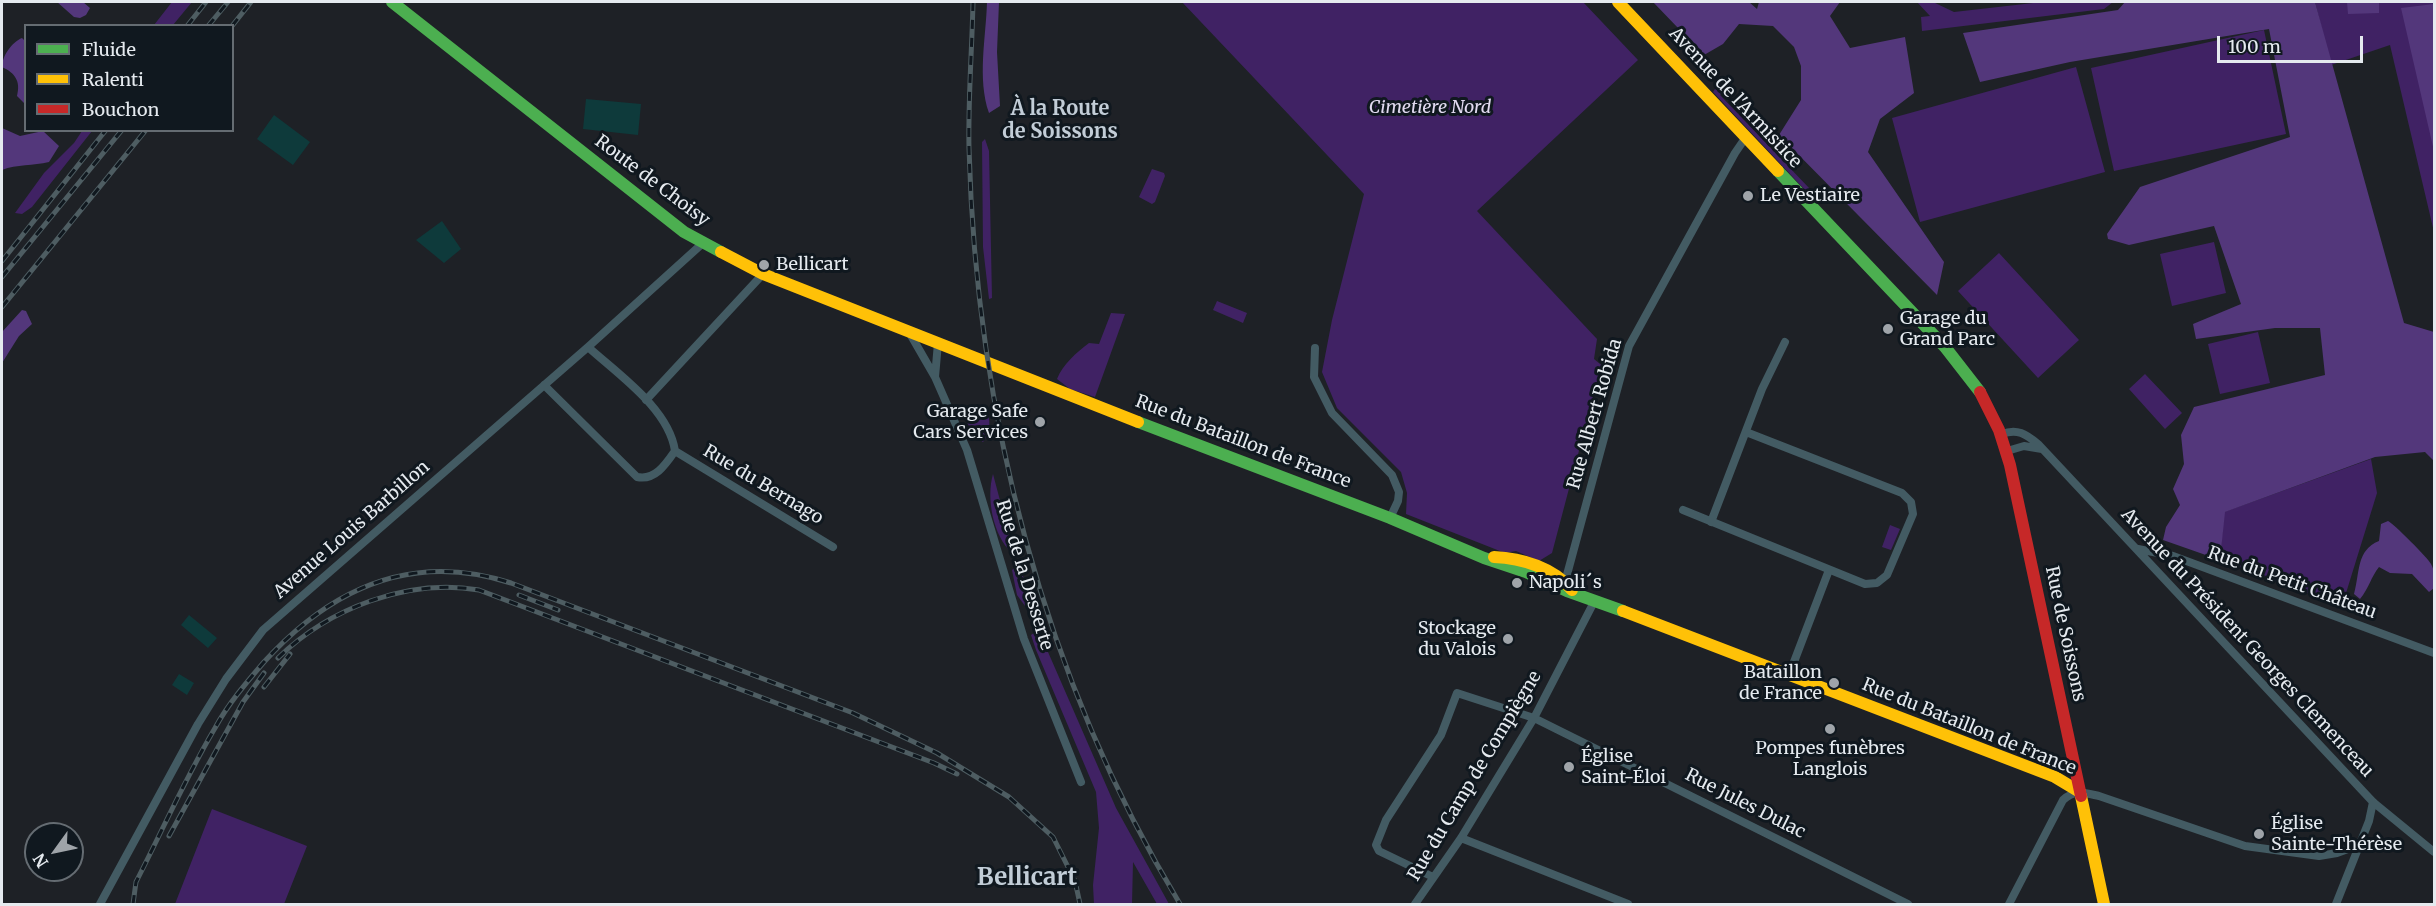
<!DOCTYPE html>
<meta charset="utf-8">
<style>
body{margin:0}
#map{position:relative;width:2436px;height:906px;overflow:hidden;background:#1e2126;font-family:Merriweather,serif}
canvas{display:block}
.frame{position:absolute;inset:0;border:3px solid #e5eaef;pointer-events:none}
.legend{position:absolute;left:24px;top:24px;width:210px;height:108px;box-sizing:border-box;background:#10181f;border:2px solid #656c72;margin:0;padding:8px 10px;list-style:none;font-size:18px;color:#e5eaef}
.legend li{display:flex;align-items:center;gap:12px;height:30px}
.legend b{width:30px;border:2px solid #656c72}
.north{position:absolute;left:24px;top:822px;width:60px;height:60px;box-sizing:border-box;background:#10181f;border:2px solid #656c72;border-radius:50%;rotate:237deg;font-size:16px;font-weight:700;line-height:24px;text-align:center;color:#e5eaef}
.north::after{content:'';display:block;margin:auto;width:21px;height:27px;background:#9fa4a9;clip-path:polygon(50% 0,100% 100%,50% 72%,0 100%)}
.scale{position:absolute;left:2217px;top:36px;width:146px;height:27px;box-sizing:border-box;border:3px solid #e5eaef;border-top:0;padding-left:8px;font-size:18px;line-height:21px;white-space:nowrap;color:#e5eaef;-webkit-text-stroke:4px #10181f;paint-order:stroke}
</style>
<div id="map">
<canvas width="2436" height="906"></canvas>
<div class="frame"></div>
<ul class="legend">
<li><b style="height:8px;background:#4caf50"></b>Fluide</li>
<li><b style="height:8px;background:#ffc107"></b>Ralenti</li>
<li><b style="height:8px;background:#c62828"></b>Bouchon</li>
</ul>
<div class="north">N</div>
<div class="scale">100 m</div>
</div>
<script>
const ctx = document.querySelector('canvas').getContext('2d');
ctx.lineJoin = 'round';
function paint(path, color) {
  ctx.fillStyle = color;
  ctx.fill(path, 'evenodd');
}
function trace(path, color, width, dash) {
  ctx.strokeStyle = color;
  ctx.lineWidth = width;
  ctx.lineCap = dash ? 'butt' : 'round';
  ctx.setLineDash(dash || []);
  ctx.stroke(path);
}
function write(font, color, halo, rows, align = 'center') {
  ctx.font = font + ' Merriweather,serif';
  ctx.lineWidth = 6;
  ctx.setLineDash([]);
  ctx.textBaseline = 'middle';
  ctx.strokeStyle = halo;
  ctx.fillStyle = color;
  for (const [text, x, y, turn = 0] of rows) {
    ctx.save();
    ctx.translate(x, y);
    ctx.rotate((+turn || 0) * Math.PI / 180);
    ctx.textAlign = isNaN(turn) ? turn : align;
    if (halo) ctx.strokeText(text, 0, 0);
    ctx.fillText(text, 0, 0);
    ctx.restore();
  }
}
paint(new Path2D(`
 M172,2H192L173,25H154Z
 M1182,2H1583L1638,60L1477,211L1597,339L1594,359L1605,368L1607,377L1599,388L1595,390L1552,553L1539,561L1516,551L1505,553L1406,514L1407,493L1401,472L1337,408L1322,372L1332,320L1364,194Z
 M1917,2H1933L1954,12L2042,2H2113L2104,9L1922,31L1921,17L1930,16Z
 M2315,2H2434V232L2390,45L2331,65Z
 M2264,30L2286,134L2114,171L2091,68Z
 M2076,67L2105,172L1920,222L1892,118Z
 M1715,89L1722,92L1720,95L1810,189L1805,190L1713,92Z
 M82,131H92L32,207L22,214L15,213L44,173L74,143Z
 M985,139L989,151L992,298L989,299L983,247L982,142Z
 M1152,169L1164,173L1165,176L1155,202L1152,204L1139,197Z
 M2214,242L2226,293L2172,306L2160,254Z
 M1999,253L2079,340L2038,378L1958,291Z
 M1217,301L1247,313L1243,323L1213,310Z
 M1111,313L1125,314L1095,397L1070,389L1057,379C1063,364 1076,353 1089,343L1099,344Z
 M2258,332L2270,383L2220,394L2208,344Z
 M2145,374L2182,413L2165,429L2129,389Z
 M983,406C992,415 991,433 983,442L976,437L966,421L967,412Z
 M2371,459L2377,493L2342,606L2220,560L2224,512Z
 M993,474L1011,542L1012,553C993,536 986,498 993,474Z
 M1890,525L1900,529L1891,550L1882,547Z
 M1018,565L1021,569L1030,601L1025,606L1017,595L1012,570Z
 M1034,633L1039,635L1048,652L1116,808L1169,904H1157L1133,862L1132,904H1094L1093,885L1099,828L1096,792L1036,650L1031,635Z
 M212,809L307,846L284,904H175Z`), '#402264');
paint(new Path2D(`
 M57,2H83L90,8L86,15L80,18L74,17Z
 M987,2H999L997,52L1000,106L989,113C977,78 986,38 987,2Z
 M1653,2H1749L1757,9L1759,2H1840L1830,16L1850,48L1905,37L1914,93L1880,119L1868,152L1944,262L1937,295L1779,135L1801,100V66L1794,47L1773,26L1739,24L1723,44L1704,55Z
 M2125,2H2315L2404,323L2434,332V461L2425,452L2375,457L2225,512L2220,560L2163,540L2166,527L2180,505L2173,489L2184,464L2181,435L2194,407L2325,375L2320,328H2275L2196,339L2193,324L2241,304L2214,226L2129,245L2108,239L2107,234L2140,187L2290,137L2269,29L2070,62L1980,82L1963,33L2118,10Z
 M2347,2H2379V13L2348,14Z
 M2434,4V151L2401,8Z
 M22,38L26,42L25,104L17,96C21,81 15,73 2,67C2,56 12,42 22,38Z
 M2,128L20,136L43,131L59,146L49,162C33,166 17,164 2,170Z
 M22,310L26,311L32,324L19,336L2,363V332Z
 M2388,521C2393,523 2429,559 2431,564C2435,571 2435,580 2434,588L2429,592L2412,574L2390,573L2379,567C2371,577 2369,588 2360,599L2354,594C2360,573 2356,550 2379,541L2381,524Z`), '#53377b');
paint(new Path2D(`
 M586,99L641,104L638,135L583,129Z
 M274,115L310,142L293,165L257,139Z
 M442,221L461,249L444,263L416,240Z
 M189,615L217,638L208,648L181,625Z
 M179,674L194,683L187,695L172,685Z`), '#0e3a3b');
trace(new Path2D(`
 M909,332L935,377
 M938,343L935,377L967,450L1024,639L1081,782
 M588,347C619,375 669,409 675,451L833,547
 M1315,348L1314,377L1332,413L1392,475L1399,492L1398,501L1390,518
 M544,385L637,477C655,481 666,464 675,451
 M646,400L763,274
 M2002,434C2017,428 2026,434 2038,444L2373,802L2434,852
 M2007,451L2024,446L2042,449
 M1683,510L1865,584L1877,583L1887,575L1913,514L1911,502L1902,493L1746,432
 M1711,522L1762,389L1785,342
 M2138,549L2173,556L2434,653
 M1565,582L1629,346L1735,153L1746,137
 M1789,675L1829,570
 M1461,838L1628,904
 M1433,877L1379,851L1376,845L1386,820L1441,735L1457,693L1534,718L1908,904
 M100,904L198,724L226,679L263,630L588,347L703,243
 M1415,904L1461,838L1534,718L1595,600
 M2009,904L2063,800C2075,789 2085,793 2099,796L2245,846L2319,856L2337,853L2359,845
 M2336,904L2369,821L2373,802`), '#435b63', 8);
trace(new Path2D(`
 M392,2L684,232L721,252
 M1778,171L1945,347L1980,392
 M1138,422L1390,518L1484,558L1526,572L1567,591L1623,611`), '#4caf50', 12);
trace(new Path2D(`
 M1618,2L1778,171
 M721,252L763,274L1138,422
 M1494,557C1522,558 1554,568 1572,590
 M1623,611L2055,777L2080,792
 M2081,796L2104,904`), '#ffc107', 12);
trace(new Path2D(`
 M1980,392L1999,430L2010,465L2081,796`), '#c62828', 12);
const rail = new Path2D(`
 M973,2C972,50 968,99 969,148C976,413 1043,677 1180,904
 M187,26L206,2
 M208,26L228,2
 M232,26L251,2
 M2,261L106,130
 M2,277L122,130
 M2,307L146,130
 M519,595L558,610
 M278,658C329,608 408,578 479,590L934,763L957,774
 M264,687L290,654
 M169,836L243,702L264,673
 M133,904L136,882C162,831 186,777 215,728C228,704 246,683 264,662C331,588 412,551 511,583L853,713L937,753L1009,797L1053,837L1075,881L1080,904`);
trace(rail, '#4e5d62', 5);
trace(rail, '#10181f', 3, [9]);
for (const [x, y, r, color] of [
 [1748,196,6,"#9fa4a9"],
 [764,265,6,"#9fa4a9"],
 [1888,329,6,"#9fa4a9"],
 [1040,422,6,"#9fa4a9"],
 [1517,583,6,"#9fa4a9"],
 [1508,639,6,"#9fa4a9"],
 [1834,683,6,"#9fa4a9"],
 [1830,729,6,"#9fa4a9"],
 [1569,767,6,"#9fa4a9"],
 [2259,834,6,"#9fa4a9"]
]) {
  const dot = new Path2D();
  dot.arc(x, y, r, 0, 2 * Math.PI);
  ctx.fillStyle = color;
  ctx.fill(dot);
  trace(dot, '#10181f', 2);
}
write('18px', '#e5eaef', '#10181f', [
 ["Avenue de l'Armistice",1735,98,47],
 ["Route de Choisy",652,181,37],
 ["Rue Albert Robida",1595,414,-74],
 ["Rue du Bataillon de France",1243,442,21],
 ["Rue du Bernago",763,485,31],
 ["Avenue Louis Barbillon",352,530,-41],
 ["Rue de la Desserte",1024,575,73],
 ["Rue du Petit Château",2292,583,20],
 ["Rue de Soissons",2065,634,78],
 ["Avenue du Président Georges Clemenceau",2247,643,47],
 ["Rue du Bataillon de France",1969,727,22],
 ["Rue du Camp de Compiègne",1475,776,-59],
 ["Rue Jules Dulac",1745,804,27]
]);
write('italic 18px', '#e2dbf1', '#10181f', [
 ["Cimetière Nord",1430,108]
]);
write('18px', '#e5eaef', '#10181f', [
 ["Le Vestiaire",1760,196],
 ["Bellicart",776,265],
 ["Garage du",1900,319],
 ["Grand Parc",1900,340],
 ["Garage Safe",1028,412,"right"],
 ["Cars Services",1028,433,"right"],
 ["Napoli´s",1529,583],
 ["Stockage",1496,629,"right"],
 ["du Valois",1496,650,"right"],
 ["Bataillon",1822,673,"right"],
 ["de France",1822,694,"right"],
 ["Pompes funèbres",1830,749,"center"],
 ["Langlois",1830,770,"center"],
 ["Église",1581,757],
 ["Saint-Éloi",1581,778],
 ["Église",2271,824],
 ["Sainte-Thérèse",2271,845]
], 'left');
write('bold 20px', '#c2cdd7', '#10181f', [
 ["À la Route",1060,109],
 ["de Soissons",1060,132]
]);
write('bold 24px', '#c2cdd7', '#10181f', [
 ["Bellicart",1027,878]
]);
</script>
